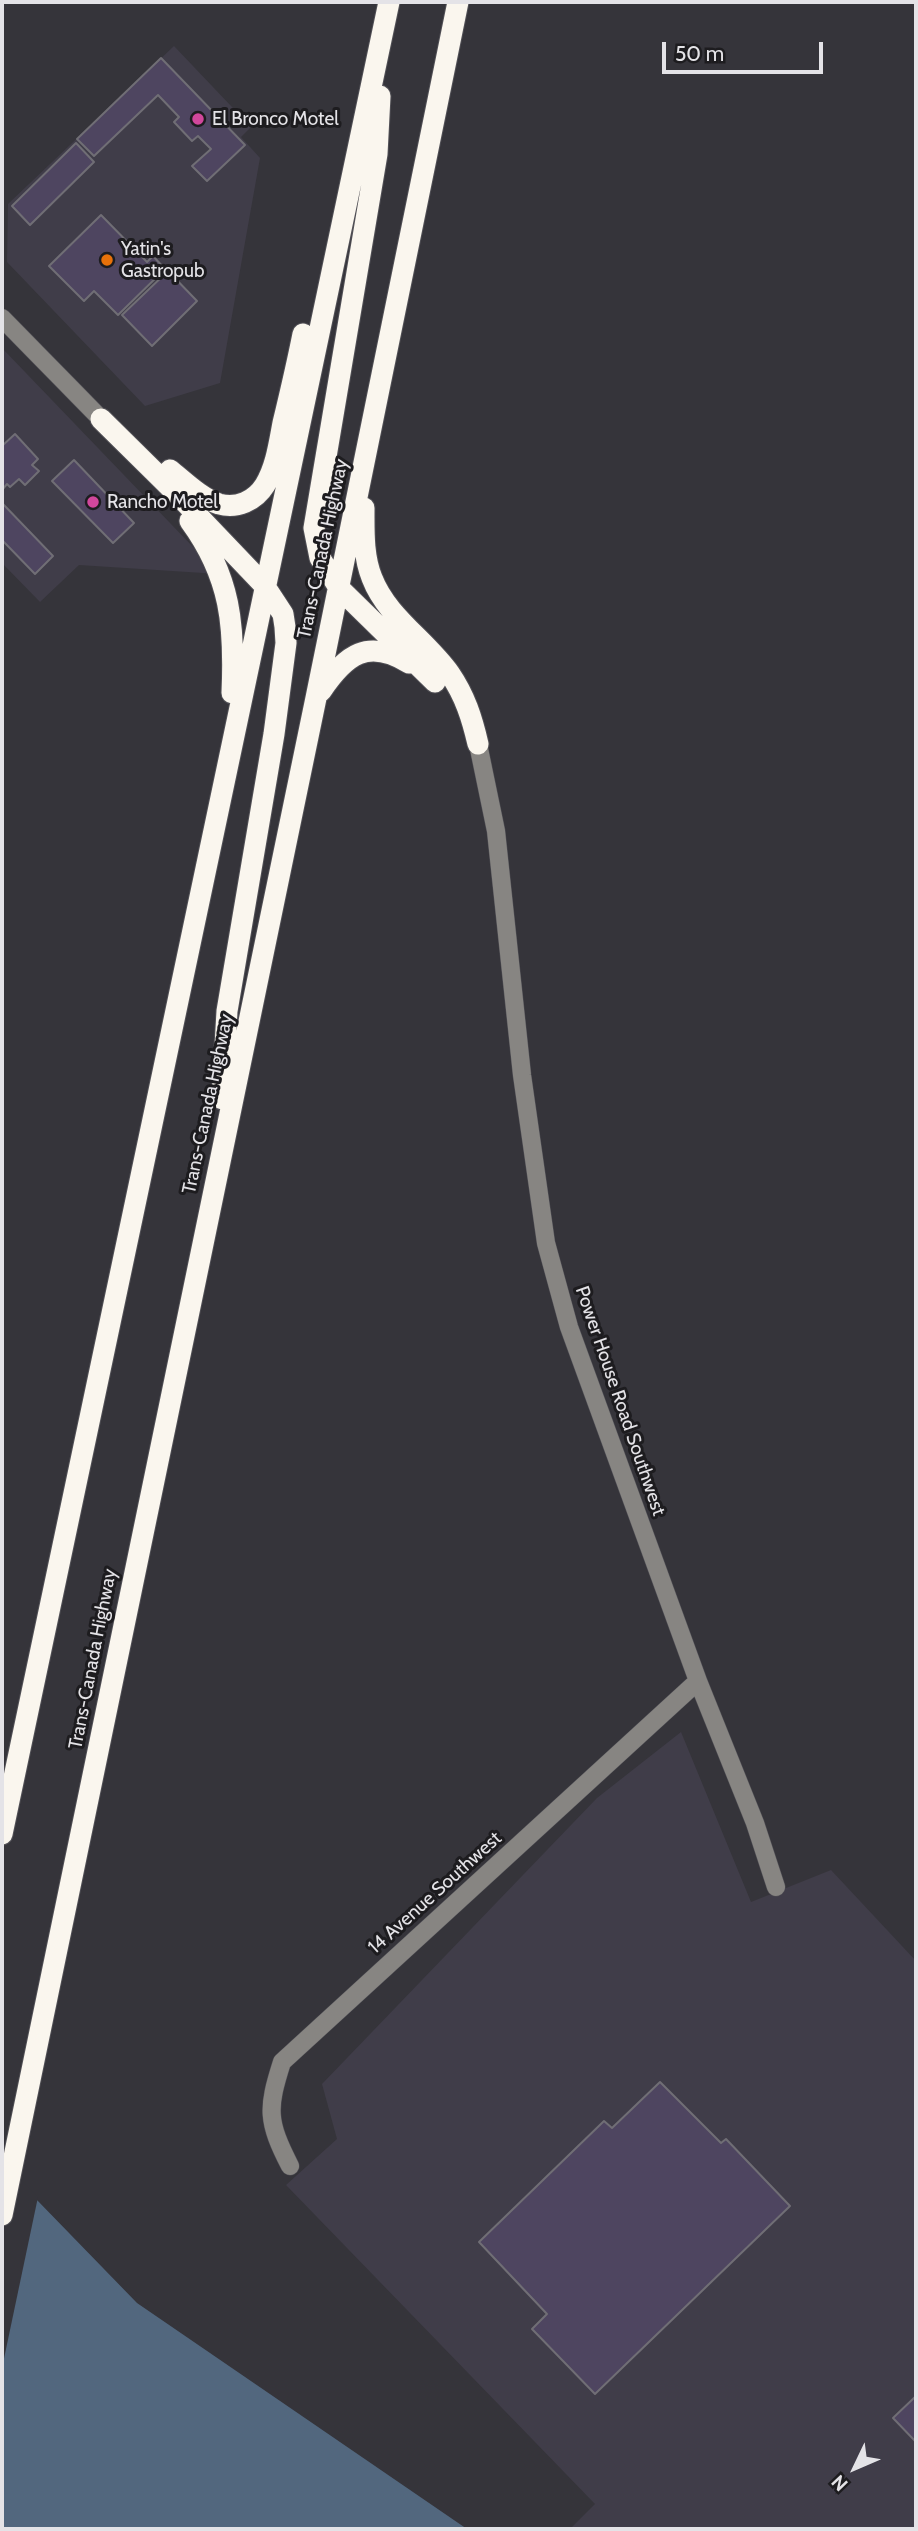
<!DOCTYPE html>
<style>
body{margin:0}
#map{position:relative;width:918px;height:2531px;overflow:hidden;background:#35343a;font-family:Cabin,sans-serif}
canvas{display:block}
.frame{position:absolute;inset:0;border:4px solid #e4e3e7;pointer-events:none}
.north{position:absolute;left:820px;top:2433px;width:70px;height:70px;-webkit-text-stroke:5px #1d1c1f;paint-order:stroke;rotate:226deg;font-size:19px;font-weight:700;line-height:28px;text-align:center;color:#e4e3e7}
.north::after{content:'';display:block;margin:auto;width:24px;height:32px;background:#e4e3e7;clip-path:polygon(50% 0,100% 100%,50% 72%,0 100%)}
.scale{position:absolute;left:662px;top:42px;width:161px;height:32px;box-sizing:border-box;border:4px solid #e4e3e7;border-top:0;padding-left:9px;font-size:21px;line-height:24px;white-space:nowrap;color:#e4e3e7;-webkit-text-stroke:5px #1d1c1f;paint-order:stroke}
</style>
<div id="map">
<canvas width="918" height="2531"></canvas>
<div class="frame"></div>
<div class="north">N</div>
<div class="scale">50 m</div>
</div>
<script>
const ctx = document.querySelector('canvas').getContext('2d');
ctx.lineJoin = 'round';
function paint(path, color) {
  ctx.fillStyle = color;
  ctx.fill(path, 'evenodd');
}
function trace(path, color, width, dash) {
  ctx.strokeStyle = color;
  ctx.lineWidth = width;
  ctx.lineCap = dash ? 'butt' : 'round';
  ctx.setLineDash(dash || []);
  ctx.stroke(path);
}
function write(font, color, halo, rows, align = 'center') {
  ctx.font = font + ' Cabin,sans-serif';
  ctx.lineWidth = 6;
  ctx.setLineDash([]);
  ctx.textBaseline = 'middle';
  ctx.strokeStyle = halo;
  ctx.fillStyle = color;
  for (const [text, x, y, turn = 0] of rows) {
    ctx.save();
    ctx.translate(x, y);
    ctx.rotate((+turn || 0) * Math.PI / 180);
    ctx.textAlign = isNaN(turn) ? turn : align;
    if (halo) ctx.strokeText(text, 0, 0);
    ctx.fillText(text, 0, 0);
    ctx.restore();
  }
}
paint(new Path2D(`
 M174,46L251,127L241,137L260,158L220,383L145,406L7,262L8,204Z
 M2,348L219,574L79,565L40,602L2,563Z
 M681,1732L751,1902L831,1870L916,1961V2529H570L595,2504L286,2185L337,2139L322,2084L597,1798Z`), '#403d49');
paint(new Path2D(`
 M2,2164L137,2303L467,2529H2Z`), '#52677e');
paint(new Path2D(`
 M2,2161L38,2197L2,2368Z`), '#35343a');
const building = new Path2D(`
 M161,58L245,145L207,181L192,166L211,149L198,136L192,141L174,122L179,117L158,95L94,156L77,139Z
 M76,143L94,162L30,225L12,206Z
 M101,215L147,262L153,256L165,269L118,315L94,291L84,301L49,266Z
 M168,271L197,301L152,346L122,315Z
 M15,434L38,459L32,465L39,471L25,485L19,479L10,487L7,484L2,490V446Z
 M74,460L134,523L113,543L52,481Z
 M2,503L53,556L35,574L2,540Z
 M660,2082L721,2143L726,2139L790,2206L595,2394L532,2329L547,2314L479,2242L604,2121L612,2128Z
 M916,2396V2442L893,2418Z`);
paint(building, '#4e4560');
trace(building, '#706e75', 2);
const minor = new Path2D(`
 M2,318L101,419
 M478,744L496,831L522,1075L546,1243L569,1327L698,1681L755,1823L776,1887
 M290,2166C267,2121 267,2109 282,2062L698,1681`);
const highway = new Path2D(`
 M380,96L377,154L314,528L320,558L339,588L435,682
 M101,419L180,497L264,585L283,614L285,627L286,643L274,734L227,1011L222,1099
 M170,470C185,482 201,498 219,504C237,509 255,501 265,485C276,467 279,444 283,423C290,394 297,364 303,334
 M364,508C364,531 363,556 372,578C387,617 426,640 450,674C465,696 472,718 478,744
 M190,521C231,577 235,626 232,693
 M321,691C346,654 368,638 409,663
 M2,1834L389,2
 M2,2215L316,698L458,2`);
trace(minor, '#515056', 19);
trace(highway, '#515056', 23);
trace(minor, '#878582', 18);
trace(highway, '#faf6ee', 21);
for (const [x, y, r, color] of [
 [198,119,7,"#d1479c"],
 [107,260,7,"#e8710a"],
 [93,502,7,"#d1479c"]
]) {
  const dot = new Path2D();
  dot.arc(x, y, r, 0, 2 * Math.PI);
  ctx.fillStyle = color;
  ctx.fill(dot);
  trace(dot, '#1d1c1f', 2.5);
}
write('19px', '#e4e3e7', '#1d1c1f', [
 ["El Bronco Motel",212,119],
 ["Yatin's",121,249],
 ["Gastropub",121,271],
 ["Rancho Motel",107,502]
], 'left');
write('19px', '#e4e3e7', '#1d1c1f', [
 ["Trans-Canada Highway",323,549,-78],
 ["Trans-Canada Highway",208,1104,-78],
 ["Power House Road Southwest",620,1401,71],
 ["Trans-Canada Highway",93,1659,-79],
 ["14 Avenue Southwest",435,1893,-42]
]);
</script>
